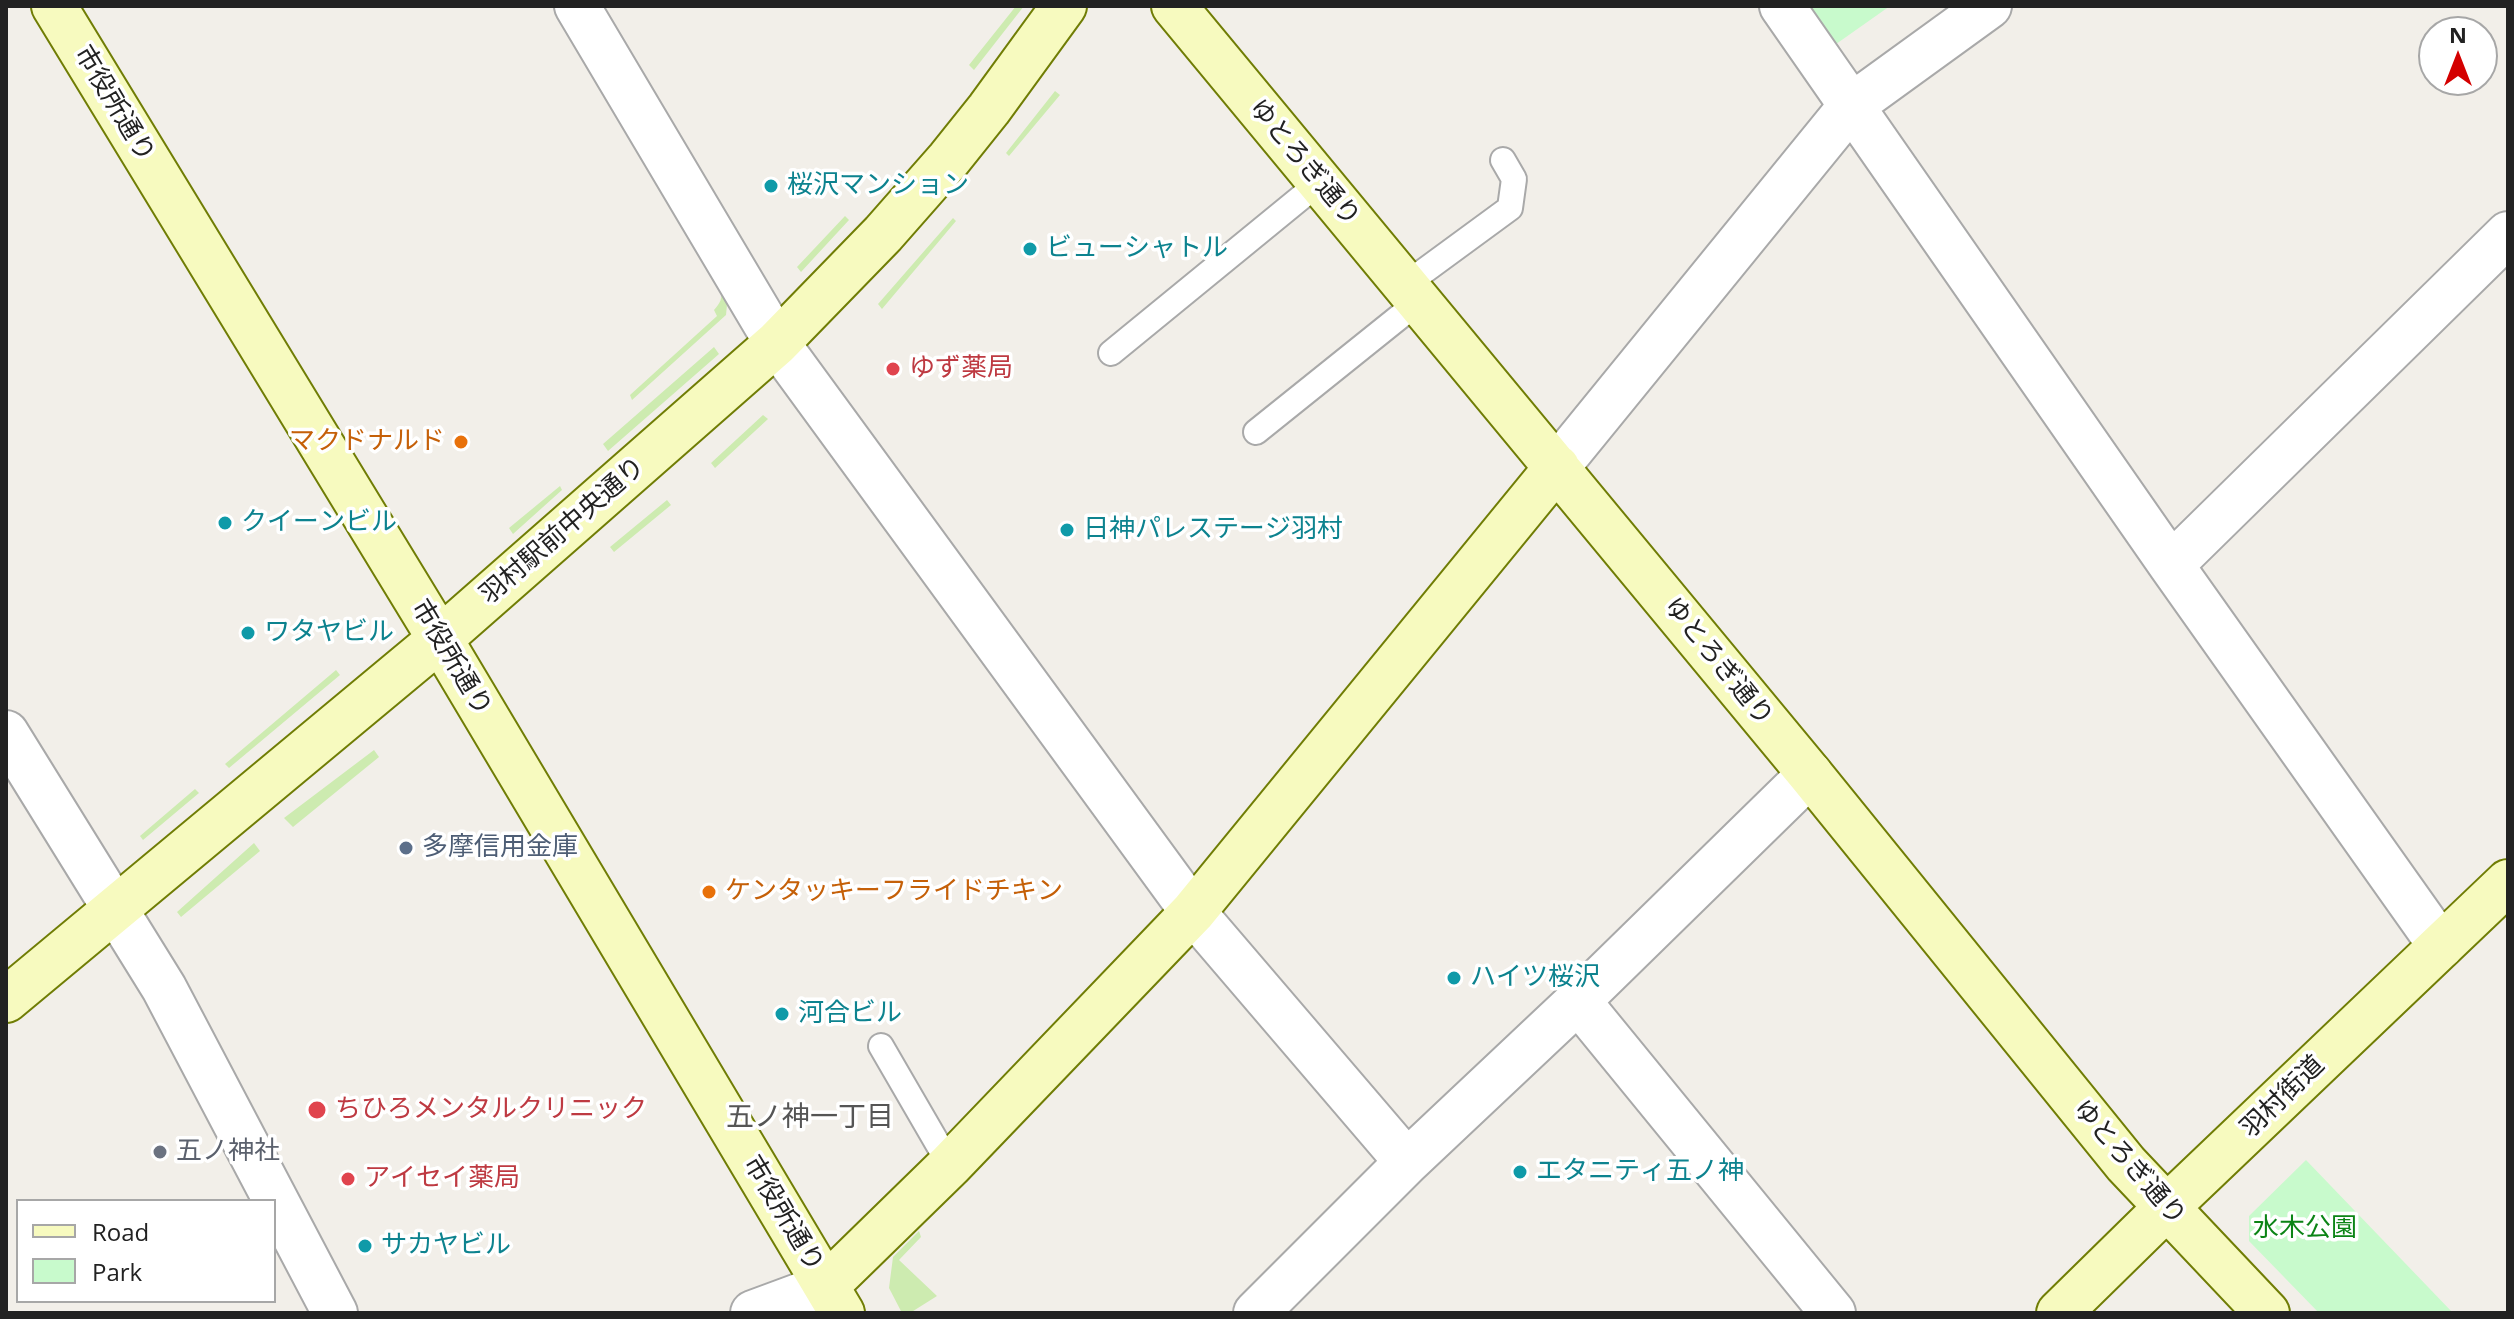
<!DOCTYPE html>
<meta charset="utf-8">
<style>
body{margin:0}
#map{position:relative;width:2514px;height:1319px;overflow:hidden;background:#f2efe9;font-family:"Open Sans",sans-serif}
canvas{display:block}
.frame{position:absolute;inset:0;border:8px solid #222;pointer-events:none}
.legend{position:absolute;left:16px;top:1199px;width:260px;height:104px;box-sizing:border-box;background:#fff;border:2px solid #a7a7a7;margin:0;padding:10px 14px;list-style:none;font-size:24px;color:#222}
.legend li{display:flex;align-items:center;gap:16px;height:40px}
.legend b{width:40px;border:2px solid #a7a7a7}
.north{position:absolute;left:2418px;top:16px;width:80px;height:80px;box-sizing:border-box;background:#fff;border:2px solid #a7a7a7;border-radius:50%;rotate:0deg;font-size:22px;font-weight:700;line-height:32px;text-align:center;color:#222}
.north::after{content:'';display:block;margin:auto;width:28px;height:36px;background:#d40000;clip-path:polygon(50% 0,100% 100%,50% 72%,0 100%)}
</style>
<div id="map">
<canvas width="2514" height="1319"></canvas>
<div class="frame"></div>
<ul class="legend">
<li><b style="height:10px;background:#f7fabf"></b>Road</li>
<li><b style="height:22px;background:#c8facc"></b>Park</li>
</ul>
<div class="north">N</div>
</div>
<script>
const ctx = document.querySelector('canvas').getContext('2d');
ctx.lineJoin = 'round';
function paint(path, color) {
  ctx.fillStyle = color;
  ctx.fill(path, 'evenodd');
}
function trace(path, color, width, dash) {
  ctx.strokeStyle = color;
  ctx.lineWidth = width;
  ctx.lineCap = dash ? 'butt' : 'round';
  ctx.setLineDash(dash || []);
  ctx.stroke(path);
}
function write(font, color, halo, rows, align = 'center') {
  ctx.font = font + ' "Open Sans","Noto Sans JP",sans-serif';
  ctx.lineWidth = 7;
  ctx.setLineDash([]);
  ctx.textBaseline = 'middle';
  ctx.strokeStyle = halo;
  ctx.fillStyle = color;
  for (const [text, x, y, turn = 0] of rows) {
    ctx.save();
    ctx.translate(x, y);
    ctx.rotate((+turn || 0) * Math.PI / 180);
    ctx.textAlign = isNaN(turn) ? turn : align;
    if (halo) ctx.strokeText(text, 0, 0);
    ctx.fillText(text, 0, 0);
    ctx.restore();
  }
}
paint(new Path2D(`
 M1016,6H1024L974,70L969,65Z
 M1055,91L1060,95L1009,156L1006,153Z
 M845,216L849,220L801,272L797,267Z
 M953,218L956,221L882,309L878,304Z
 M723,286L728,294L726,315L632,400L630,395L717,316L714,310C720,303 724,298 719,288Z
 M714,347L719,354L608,451L603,444Z
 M763,415L768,419L715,468L711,463Z
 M560,486L562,490L513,534L509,528Z
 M667,500L671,505L614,552L610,547Z
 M336,670L340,675L229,768L225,764Z
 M374,750L379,757L293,827L284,818Z
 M195,789L199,793L143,840L140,836Z
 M254,843L260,851L181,917L177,912Z
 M919,1231L921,1237L899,1260L937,1296L910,1313H902L889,1288L893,1257Z`), '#cdebb0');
paint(new Path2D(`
 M1795,6H1890L1829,49Z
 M2306,1160L2453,1313H2319L2249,1241V1216Z`), '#c8facc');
const lane = new Path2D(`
 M1405,285L1510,208L1514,179L1503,160
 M1111,353L1320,182
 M1256,432L1418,302
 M881,1046L950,1165`);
const street = new Path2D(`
 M577,6L777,343L1193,912L1407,1162
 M1782,6L2171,565L2441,946
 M1557,467L1851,106L1989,6
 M2171,565L2508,234
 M6,733L164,988L335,1313
 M1578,1001L1833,1313
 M753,1313L826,1286
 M1256,1313L1407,1162L1578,1001L1810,774`);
const secondary = new Path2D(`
 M54,6L440,639L842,1313
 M1174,6L1810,774L2126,1164L2267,1313
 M6,1000L440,639L777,343L883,234L949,159L989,109L1064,6
 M826,1286L950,1165L1193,912L1557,467
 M2059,1313L2166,1208L2508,882`);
trace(lane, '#a9a9a9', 28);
trace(street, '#a9a9a9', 48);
trace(secondary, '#707d05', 48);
trace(lane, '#fff', 24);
trace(street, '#fff', 44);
trace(secondary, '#f7fabf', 44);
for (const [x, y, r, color] of [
 [771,186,8,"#0f9aa8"],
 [1030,249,8,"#0f9aa8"],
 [893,369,8,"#e0444e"],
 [461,442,8,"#e8710a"],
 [225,523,8,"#0f9aa8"],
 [1067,530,8,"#0f9aa8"],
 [248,633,8,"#0f9aa8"],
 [406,848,8,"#5c6f8a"],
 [709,892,8,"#e8710a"],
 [1454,978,8,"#0f9aa8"],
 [782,1014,8,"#0f9aa8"],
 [317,1110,10,"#e0444e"],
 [160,1152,8,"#6b7280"],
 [1520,1172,8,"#0f9aa8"],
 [348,1179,8,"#e0444e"],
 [365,1246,8,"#0f9aa8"]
]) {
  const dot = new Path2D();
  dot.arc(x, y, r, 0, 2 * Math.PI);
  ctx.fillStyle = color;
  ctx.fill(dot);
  trace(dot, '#fff', 3);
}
write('26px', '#222', '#fff', [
 ["市役所通り",114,104,59],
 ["ゆとろぎ通り",1304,163,50],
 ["羽村駅前中央通り",563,531,-41],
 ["市役所通り",451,658,59],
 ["ゆとろぎ通り",1718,662,51],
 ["羽村街道",2283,1097,-44],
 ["ゆとろぎ通り",2129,1163,49],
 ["市役所通り",783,1214,59]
]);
write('26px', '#0d838f', '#fff', [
 ["桜沢マンション",787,186],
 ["ビューシャトル",1046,249],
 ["クイーンビル",241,523],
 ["日神パレステージ羽村",1083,530],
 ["ワタヤビル",264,633],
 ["ハイツ桜沢",1470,978],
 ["河合ビル",798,1014],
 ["エタニティ五ノ神",1536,1172],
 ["サカヤビル",381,1246]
], 'left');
write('26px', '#be3a42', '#fff', [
 ["ゆず薬局",909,369],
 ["ちひろメンタルクリニック",335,1110],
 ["アイセイ薬局",364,1179]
], 'left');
write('26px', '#c56008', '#fff', [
 ["マクドナルド",445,442],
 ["ケンタッキーフライドチキン",725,892,"left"]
], 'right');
write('26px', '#4e5e75', '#fff', [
 ["多摩信用金庫",422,848]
], 'left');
write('26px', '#5b616d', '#fff', [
 ["五ノ神社",176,1152]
], 'left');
write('26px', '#0c8416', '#fff', [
 ["水木公園",2305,1229]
]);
write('28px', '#555', '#fff', [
 ["五ノ神一丁目",810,1118]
]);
</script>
